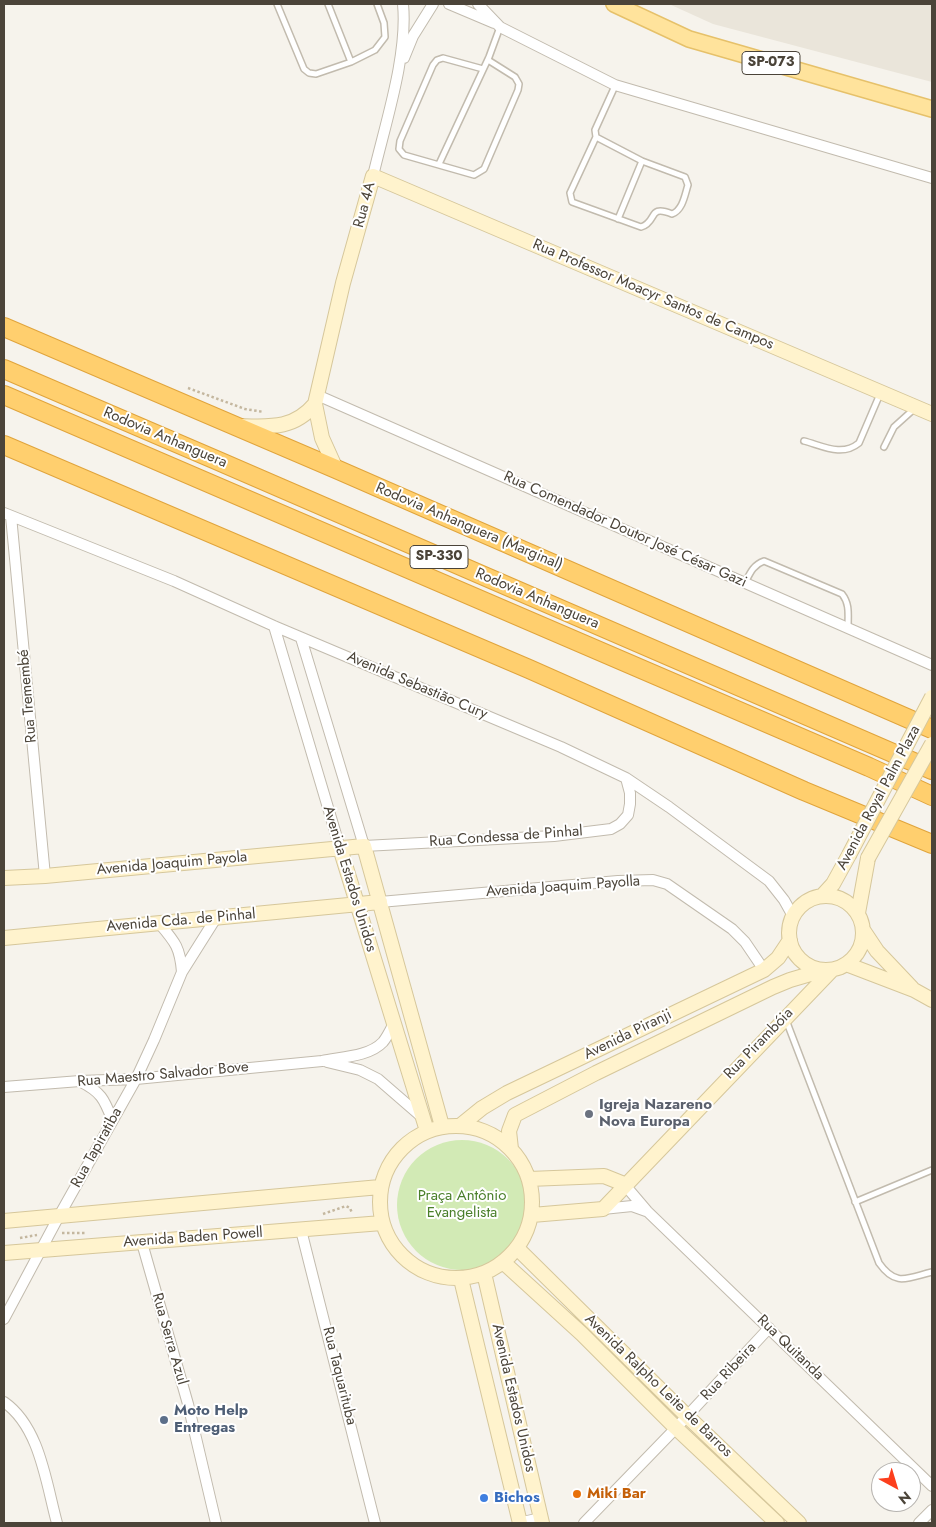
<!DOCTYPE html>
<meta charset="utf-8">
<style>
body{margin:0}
#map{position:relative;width:936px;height:1527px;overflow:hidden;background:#f6f3ec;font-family:Jost,sans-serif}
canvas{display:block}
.frame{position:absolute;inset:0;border:5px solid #4b4439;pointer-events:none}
.north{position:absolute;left:871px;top:1462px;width:50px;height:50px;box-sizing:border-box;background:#fff;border:1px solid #b7b4b0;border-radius:50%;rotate:141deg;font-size:14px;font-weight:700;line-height:20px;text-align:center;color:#4b4439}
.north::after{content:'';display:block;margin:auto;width:18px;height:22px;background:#fc3f1d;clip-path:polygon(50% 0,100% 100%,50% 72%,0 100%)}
</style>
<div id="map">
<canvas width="936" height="1527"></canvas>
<div class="frame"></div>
<div class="north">N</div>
</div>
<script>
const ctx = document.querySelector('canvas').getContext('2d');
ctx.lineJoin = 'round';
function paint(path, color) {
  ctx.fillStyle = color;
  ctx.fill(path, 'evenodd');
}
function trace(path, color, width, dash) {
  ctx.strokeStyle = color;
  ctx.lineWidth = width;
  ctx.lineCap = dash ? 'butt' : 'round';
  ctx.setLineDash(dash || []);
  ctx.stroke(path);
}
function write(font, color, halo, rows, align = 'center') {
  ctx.font = font + ' Jost,sans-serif';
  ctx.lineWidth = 4;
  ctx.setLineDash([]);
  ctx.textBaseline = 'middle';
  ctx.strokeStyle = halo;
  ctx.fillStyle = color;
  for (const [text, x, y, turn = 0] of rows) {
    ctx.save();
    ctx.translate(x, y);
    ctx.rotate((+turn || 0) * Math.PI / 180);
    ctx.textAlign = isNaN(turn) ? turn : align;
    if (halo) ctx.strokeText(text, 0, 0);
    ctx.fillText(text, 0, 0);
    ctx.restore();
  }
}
paint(new Path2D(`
 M669,4H932V82L713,24Z`), '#eae5da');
paint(new Path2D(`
 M397 1205a65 65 0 1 1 130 0a65 65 0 1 1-130 0Z`), '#d2eab5');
const lane = new Path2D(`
 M277,4L304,69L309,73L316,74L351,62L375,50L385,37L384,23L377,4
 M328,4L351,62
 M483,69L443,58L437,60L433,65L400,141L399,149L404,155L474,175L484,169L518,90L519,84L515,77L488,60
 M596,137L642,161L685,177L688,185C685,194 683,210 672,214C647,204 658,222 641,227L572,202L570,193L596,137L595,130L615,86
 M439,164L489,57L500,27
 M618,219L642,161
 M804,441C823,446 842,457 859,443L880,394
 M884,447L894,427L914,409
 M745,583C750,573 753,565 764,561L842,594C850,604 848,615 848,627
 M786,1020L879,1263C896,1287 907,1278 932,1272
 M855,1202L932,1170`);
const street = new Path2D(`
 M449,4L494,23
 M478,4L500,27L615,85L932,178
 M404,58L413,36L433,4
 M373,176C385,124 408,56 403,4
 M317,395L932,665
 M4,513L174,581L274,626L561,747L626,778L669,807L769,881L784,900L793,916
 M11,516L45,876
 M274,626L340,848
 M301,638L364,846L554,836L611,829L620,824L628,815L630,804V793L626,778
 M380,902L618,881L653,880L667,884L732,929L745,942L764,970
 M159,923C175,942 180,947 182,972
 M327,1062L360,1070L378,1079L423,1118
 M81,1082C101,1092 104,1099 112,1119
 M4,1087L80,1081L136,1079L322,1061C340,1057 369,1057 383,1042C387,1037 390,1031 393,1025
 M624,1184L647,1211L932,1486
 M603,1209L632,1206L646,1211
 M301,1230L375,1523
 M142,1243L188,1404L216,1523
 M4,1319L59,1216L136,1079L154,1040L182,972L216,918
 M4,1402C40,1427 46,1483 57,1523
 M518,1523L541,1518
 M584,1523L676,1428L769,1328
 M919,1523L932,1510`);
const secondary = new Path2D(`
 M241,426C271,427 294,429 315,404
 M336,469L322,438L315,404L343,283L373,176L932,414
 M340,848L427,1131
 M4,878L45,876L364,846L442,1126
 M822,896L833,884L849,855
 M789 933a37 37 0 1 1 74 0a37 37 0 1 1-74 0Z
 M858,913L868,858
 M863,930L877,951L912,988
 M4,938L380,902
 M846,964L914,990L932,1000
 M461,1125L482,1108L507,1093L764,970L778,958L790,940
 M380 1202a76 76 0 1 1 152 0a76 76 0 1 1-152 0Z
 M511,1149L509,1131L515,1115L596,1073L773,987L790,980L824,970
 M529,1179L604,1176L624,1184
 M532,1215L603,1209L832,970
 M4,1221L380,1187
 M517,1248L687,1416L799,1523
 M4,1253L382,1223
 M503,1262L582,1334L676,1428L777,1523
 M484,1273L542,1523
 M461,1279L520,1523`);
const primary = new Path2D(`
 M614,4L689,39L932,109`);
const highway = new Path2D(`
 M4,327L336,469L932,729
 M4,369L216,460L932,770
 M4,395L869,767L932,796
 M4,445L529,669L804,791L932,844`);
trace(lane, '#c2bbae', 8);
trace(street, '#c2bbae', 12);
trace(secondary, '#d6c79b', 16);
trace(primary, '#e6c16a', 18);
trace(highway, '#e0a43c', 20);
trace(new Path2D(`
 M188,388L245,409L264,412
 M323,1214L346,1206L350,1208L352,1213
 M62,1233H86
 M20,1238L37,1235`), '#c4b79f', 2.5, [2.5, 2.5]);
trace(lane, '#fff', 5);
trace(street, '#fff', 10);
trace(secondary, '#fff3cd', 14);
trace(primary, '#ffe39c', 15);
trace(highway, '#ffcf6e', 18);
const secondaryBridge = new Path2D(`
 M849,855L932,697
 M868,858L932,744`);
trace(secondaryBridge, '#d6c79b', 16, []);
trace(secondaryBridge, '#fff3cd', 14);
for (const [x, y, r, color] of [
 [589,1114,5,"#6b7280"],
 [164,1420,5,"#5c6f8a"],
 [577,1494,5,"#e8710a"],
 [484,1498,5,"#3f7fe0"]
]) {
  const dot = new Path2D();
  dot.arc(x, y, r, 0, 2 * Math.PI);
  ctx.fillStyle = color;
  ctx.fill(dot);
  trace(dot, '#fff', 2);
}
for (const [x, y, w] of [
 [771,63,58],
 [439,557,58]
]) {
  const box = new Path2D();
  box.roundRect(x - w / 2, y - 11.5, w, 23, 4);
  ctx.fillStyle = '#fff';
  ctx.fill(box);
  trace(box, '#4b4439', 1);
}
write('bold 14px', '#4b4439', null, [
 ["SP-073",771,63],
 ["SP-330",439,557]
]);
write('15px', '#4b4439', '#fff', [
 ["Rua 4A",365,205,-75],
 ["Rua Professor Moacyr Santos de Campos",653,295,23],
 ["Rodovia Anhanguera",165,438,23],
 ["Rodovia Anhanguera (Marginal)",469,527,23],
 ["Rua Comendador Doutor José César Gazi",625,530,24],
 ["Rodovia Anhanguera",537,599,23],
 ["Avenida Sebastião Cury",417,686,23],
 ["Rua Tremembé",28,696,-95],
 ["Avenida Royal Palm Plaza",879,798,-62],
 ["Rua Condessa de Pinhal",506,837,-4],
 ["Avenida Joaquim Payola",172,864,-5],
 ["Avenida Estados Unidos",349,879,73],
 ["Avenida Joaquim Payolla",563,887,-4],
 ["Avenida Cda. de Pinhal",181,921,-5],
 ["Avenida Piranji",628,1035,-26],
 ["Rua Pirambóia",759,1044,-46],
 ["Rua Maestro Salvador Bove",163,1075,-5],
 ["Rua Tapiratiba",97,1148,-61],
 ["Avenida Baden Powell",193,1238,-4],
 ["Rua Serra Azul",169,1339,74],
 ["Rua Quitanda",790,1348,44],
 ["Rua Ribeira",729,1372,-47],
 ["Rua Taquarituba",339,1376,76],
 ["Avenida Ralpho Leite de Barros",658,1386,44],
 ["Avenida Estados Unidos",513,1398,77]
]);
write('bold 15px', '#5b616d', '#fff', [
 ["Igreja Nazareno",599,1105],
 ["Nova Europa",599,1122]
], 'left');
write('15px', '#4a7f2a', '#fff', [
 ["Praça Antônio",462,1196],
 ["Evangelista",462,1213]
]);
write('bold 15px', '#4e5e75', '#fff', [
 ["Moto Help",174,1411],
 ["Entregas",174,1428]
], 'left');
write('bold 15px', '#c56008', '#fff', [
 ["Miki Bar",587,1494]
], 'left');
write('bold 15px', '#366cbe', '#fff', [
 ["Bichos",494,1498]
], 'left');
</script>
